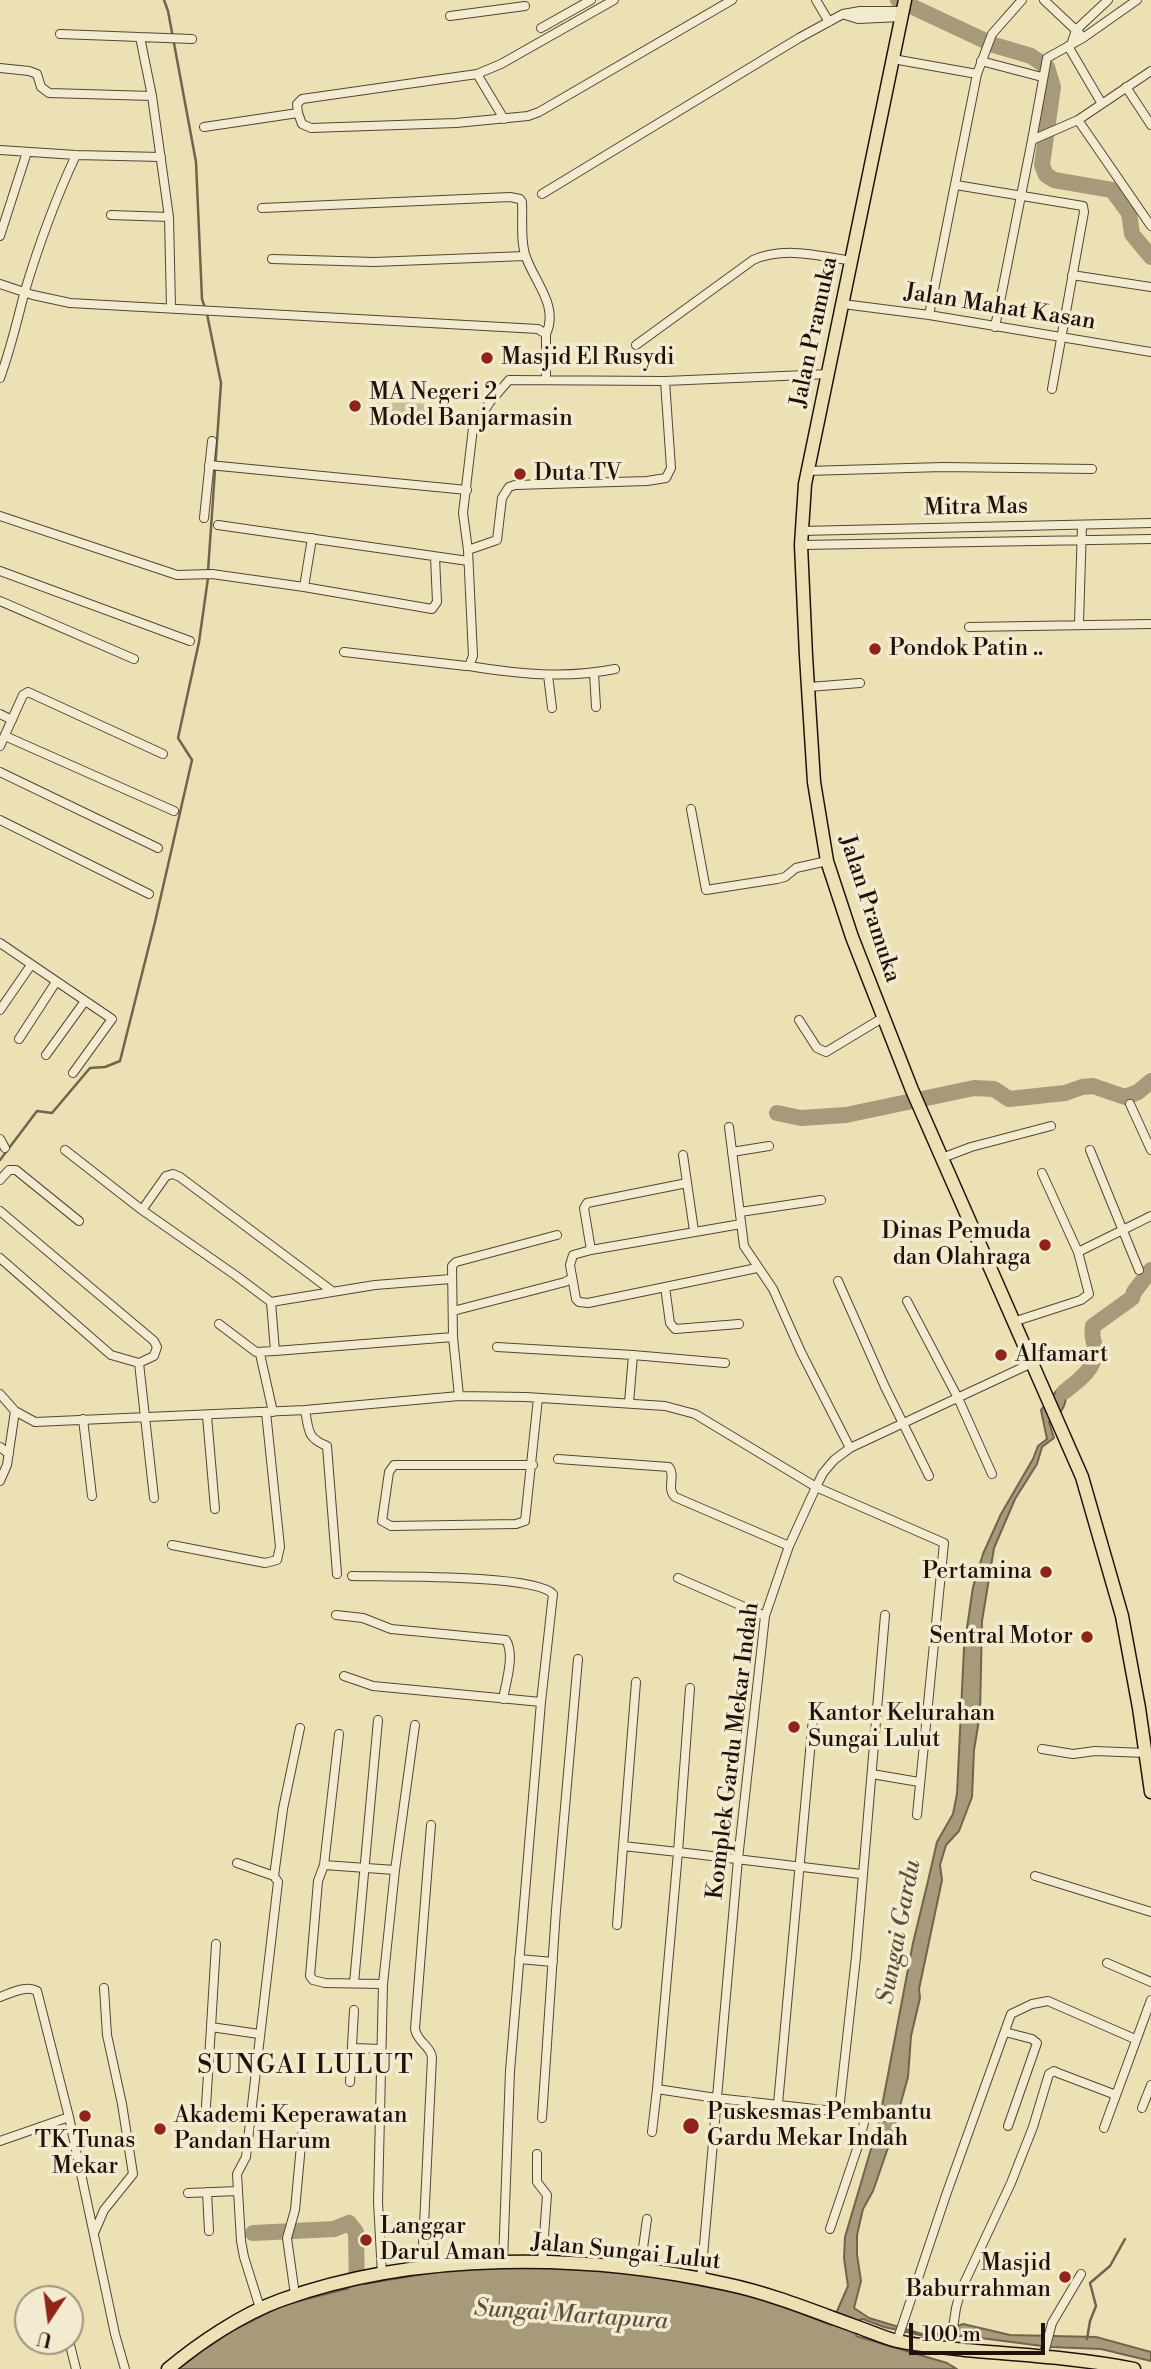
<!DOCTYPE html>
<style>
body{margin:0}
#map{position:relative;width:1151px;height:2369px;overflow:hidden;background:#ece0b5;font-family:"Libre Bodoni",serif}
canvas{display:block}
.north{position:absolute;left:14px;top:2285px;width:70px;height:70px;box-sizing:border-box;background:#f3ebcf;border:2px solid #9f9480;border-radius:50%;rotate:193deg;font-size:19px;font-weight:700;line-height:28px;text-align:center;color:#20120a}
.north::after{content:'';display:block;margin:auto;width:24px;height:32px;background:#8f2418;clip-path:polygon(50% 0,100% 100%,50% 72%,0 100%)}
.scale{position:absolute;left:909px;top:2323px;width:136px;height:32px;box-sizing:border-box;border:4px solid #20120a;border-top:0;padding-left:9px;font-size:21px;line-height:24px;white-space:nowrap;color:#20120a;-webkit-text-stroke:5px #f3ebcf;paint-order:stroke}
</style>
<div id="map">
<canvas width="1151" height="2369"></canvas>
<div class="north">U</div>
<div class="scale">100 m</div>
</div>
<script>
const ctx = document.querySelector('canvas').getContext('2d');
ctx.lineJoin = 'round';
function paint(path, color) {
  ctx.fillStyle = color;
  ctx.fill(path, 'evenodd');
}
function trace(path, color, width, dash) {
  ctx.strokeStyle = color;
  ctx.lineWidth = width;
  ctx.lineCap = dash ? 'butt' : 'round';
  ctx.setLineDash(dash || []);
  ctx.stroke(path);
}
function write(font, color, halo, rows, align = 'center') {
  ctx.font = font + ' "Libre Bodoni",serif';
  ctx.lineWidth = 7;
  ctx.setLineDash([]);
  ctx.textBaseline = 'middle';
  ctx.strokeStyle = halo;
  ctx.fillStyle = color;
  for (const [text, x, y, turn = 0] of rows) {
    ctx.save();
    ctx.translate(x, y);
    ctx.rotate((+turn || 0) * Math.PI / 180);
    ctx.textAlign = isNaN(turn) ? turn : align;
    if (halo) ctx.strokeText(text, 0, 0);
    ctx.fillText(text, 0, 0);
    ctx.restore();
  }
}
paint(new Path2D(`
 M392,400L433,405L431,429L389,424Z`), '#c9bd98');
const water = new Path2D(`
 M1077,1376L1084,1383L1066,1397C1065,1410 1058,1415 1049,1422L1054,1438L1042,1447L1037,1464L1015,1499L994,1548L982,1621L980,1714L974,1750L972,1797L959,1831L946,1845L940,1865L942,1880L919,1989L920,1998L911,2036L908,2077L890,2142L873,2191L863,2209L857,2235V2255L861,2281L854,2308L869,2318L922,2334H937L963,2324L1010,2335L1096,2337L1151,2352V2361L1101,2349L1050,2347L965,2336H924L884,2327L863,2319L859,2320L856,2336L947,2363L957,2369H177L220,2337L283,2305L370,2283L472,2266L586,2268L657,2277L763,2298L831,2325L848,2286L844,2258L845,2237L879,2122L913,1943L928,1881L937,1842L953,1814L957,1794L964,1648L973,1587L983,1554L1001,1514L1033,1459L1038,1446L1047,1439L1041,1410L1058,1389Z`);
paint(water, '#a79a7b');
trace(water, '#71644e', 2);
trace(new Path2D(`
 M164,0L168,11L196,162L202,299L205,308
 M207,314L221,383L208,571
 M0,1160L37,1111L52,1113L90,1068L105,1067L120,1061L155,922L192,760L178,738L199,642L208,578
 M1087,2339L1090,2321L1096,2306L1090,2283L1110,2266L1125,2239`), '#71644e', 2.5);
trace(new Path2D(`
 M898,0L994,45L1031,56L1047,67L1053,87L1042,165L1046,175L1054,180L1112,190L1129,213L1132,234L1151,257
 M777,1113L801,1118L846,1115L974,1088L994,1089L1009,1099L1065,1093L1082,1087L1093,1086L1125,1097L1138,1092L1151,1081
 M1064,1392C1078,1381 1097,1368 1095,1348C1094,1338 1091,1340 1093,1326L1132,1298L1134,1292L1151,1270
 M253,2233L334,2229L349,2223L356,2232L357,2293`), '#a79a7b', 16);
const minor = new Path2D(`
 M816,0L829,22
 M1044,0L1080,34
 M1137,0L1083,38L1047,58L1032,140L1078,120L1151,71
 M845,15L858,19L901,17
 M450,16L525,6
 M541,28L591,0
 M60,34L192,39
 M140,37L152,96L169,217L171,308
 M1071,45L1076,30L1108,0
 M1068,46L1102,104
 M893,59L977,74
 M981,61L1042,77
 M0,68L29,71L37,74L41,87L49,93L152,96
 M477,74L504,119
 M1126,87L1151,125
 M298,113L297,104L302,99L477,74L501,64L614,0
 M1078,120L1151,226
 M204,127L298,113L302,124L311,128L456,123L528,116L539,112L732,0
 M0,150L76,155L161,157
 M956,185L1083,206L1084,212L1052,389
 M542,194L799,38L843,14L860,11H903
 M262,208L510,197L520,199L522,202C523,219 520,242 526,257C535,283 559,306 546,334
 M111,215L169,217
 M0,236L27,152
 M272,259L374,262L525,256
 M1072,275L1151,287
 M0,284L33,295L70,303L538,329L546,334V379
 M843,304L929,315L1151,352
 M929,315L977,74L992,34L1022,0
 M995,327L1032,140
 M636,345L753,260C784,246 820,256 852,261
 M0,378C10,351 17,322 24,294C38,247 55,200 76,155
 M209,465L467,490
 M807,471L943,467L1092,469
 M0,516L177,575L212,574L304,587L432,609L437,602L435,557
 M204,518L212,441
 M218,525L468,561
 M801,531L1151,523
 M801,545L1151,539
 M468,550L497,540L502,498L509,487L515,485L647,481L666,478L671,468L665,381
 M0,571L190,641
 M304,587L312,538
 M0,601L134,659
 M1079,623L1082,525
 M969,627L1151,624
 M344,652L466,666H469L473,656L468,550L463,513L473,428L490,402L509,380L665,381L829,374
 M469,666C518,674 566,679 615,669
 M594,673L596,707
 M548,675L552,708
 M809,687L860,683
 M0,714L12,720
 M5,736L174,811
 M0,746L23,695L28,692L163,754
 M0,772L158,848
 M691,809L706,890L777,879L785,877L796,868L827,861
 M0,820L149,894
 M0,943L112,1019L73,1073
 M0,1010L31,965
 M799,1020L817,1048L826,1052L884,1017
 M19,1039L56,982
 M46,1055L85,1001
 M1130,1104L1151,1150
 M729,1127L744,1246L773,1289L801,1352L850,1448
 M0,1139L5,1148
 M65,1150L142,1210L235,1275L271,1302L375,1285L451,1279
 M1090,1150L1139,1270
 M732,1152L769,1146
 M683,1155L694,1231
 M942,1158L971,1147L1051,1126
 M0,1180L9,1170H16L79,1221
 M142,1210L166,1176L173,1174L180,1177L332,1291
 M0,1211L154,1341L157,1347L154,1356L139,1363L154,1498
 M740,1212L821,1200
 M741,1224L591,1250L573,1255L570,1265L576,1299L579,1302L588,1303L757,1268
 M591,1250L584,1208L587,1203L687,1183
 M1078,1252L1151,1216
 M0,1258L111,1355L139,1363
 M838,1281L885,1387L929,1476
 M665,1287L670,1323L675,1329L739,1324
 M907,1301L958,1398L992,1474
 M271,1302L275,1351L453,1337
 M453,1311L565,1282L572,1278
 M1013,1322L1081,1300L1089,1294L1078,1252L1042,1173
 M219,1324L256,1352L275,1351
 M497,1347L633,1355
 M260,1354L273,1412
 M0,1394L15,1411L35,1422L305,1410L459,1396L526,1397L665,1406L695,1414L816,1487L944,1543L917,1815
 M459,1396L453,1337L452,1266L456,1262L557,1235
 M629,1403L633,1355L725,1363
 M305,1410C309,1431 307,1438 327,1446L337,1574
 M207,1416L215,1509
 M83,1419L92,1496
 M0,1447L9,1454
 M558,1459L669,1467C676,1476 666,1488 675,1497L789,1546
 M533,1465H394L389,1472L382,1521L391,1526L516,1524L525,1521L538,1398
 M0,1481L7,1465L15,1411
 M172,1545L265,1563L277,1560L280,1547L266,1412
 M352,1576C386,1577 535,1574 553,1594L541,1702L510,2071L503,2262
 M678,1578L765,1616
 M336,1615L363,1618L391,1629L506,1640C515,1655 506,1682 503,1699
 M344,1676L373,1686L541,1702
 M636,1682L623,1846L678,1852L690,1688
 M339,1734L324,1865L395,1870
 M1042,1749L1073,1754L1095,1751L1146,1753
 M872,1774L919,1782
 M237,1863L274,1876L278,1882L246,2157L237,2174L241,2241L244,2257L260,2308
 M324,1865L318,1881L310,1976L313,1980L325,1983L383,1984
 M861,1874L678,1852L657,2089L716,2098L887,2117
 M274,1876L283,1809L300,1728
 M1035,1876L1151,1912
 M617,1925L623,1846
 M216,1944L211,2027L259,2034
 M519,1959L553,1962
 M1107,1963L1151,1982
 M354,1983L378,1720
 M0,1997C11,1993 26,1985 37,1991L69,2117L115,2334L125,2369
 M1005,2032L1032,2039L1037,2043L1008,2126
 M354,2048L381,2049
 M350,2082L354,2010
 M778,2104L813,1718
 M206,2106L211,2027
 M1142,2108L1151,2085
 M839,2111L856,1957L885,1615
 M542,2118L556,1910L578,1659
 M1104,2128L1151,2000
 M652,2132L657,2089
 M0,2141L69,2117
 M537,2154V2182L547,2195L542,2263
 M207,2192L209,2231
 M188,2193L238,2191
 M830,2229L858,2146L866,2115
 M95,2231L104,2210L133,2174L122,2104L107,2035L104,1988
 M422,2267L432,2057C430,2045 417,2042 415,2029L431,1825
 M640,2270L647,2219
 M382,2274L378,2202L383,1984L395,1870L415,1725
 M701,2279L738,1859L765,1616L789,1546L816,1487L823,1473L834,1460L850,1448L1030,1364
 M295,2295L287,2238L295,2210L302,2134
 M69,2341L76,2369
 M897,2341L946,2195L1011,2014L1032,2004L1048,2001L1135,2039
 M950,2348L956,2308L961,2290L1011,2183L1033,2127L1049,2074L1054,2071L1058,2073L1116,2095
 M1043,2357L1052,2323L1081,2274`);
const primary = new Path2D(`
 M905,0L805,484L801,545L806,656L814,782L827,861L852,937L912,1090L1082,1477L1122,1616L1139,1708L1151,1792
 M168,2369C199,2343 242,2314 281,2300C416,2251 587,2253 726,2284C769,2293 811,2310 852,2325C867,2330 882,2337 897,2341C919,2346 943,2347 965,2350C1022,2355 1079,2358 1134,2369`);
trace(minor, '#534635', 10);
trace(primary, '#20120a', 15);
trace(minor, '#f3ebcf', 8);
trace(primary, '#ece0b5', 12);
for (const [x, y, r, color] of [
 [487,358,7,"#8f2418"],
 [355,406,7,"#8f2418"],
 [520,474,7,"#8f2418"],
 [875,649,7,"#8f2418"],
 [1045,1245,7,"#8f2418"],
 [1001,1355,7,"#8f2418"],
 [1046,1572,7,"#8f2418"],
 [1087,1637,7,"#8f2418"],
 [794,1727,7,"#8f2418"],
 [85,2116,7,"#8f2418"],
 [691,2126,9,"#8f2418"],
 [160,2129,7,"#8f2418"],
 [366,2240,7,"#8f2418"],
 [1065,2277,7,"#8f2418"]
]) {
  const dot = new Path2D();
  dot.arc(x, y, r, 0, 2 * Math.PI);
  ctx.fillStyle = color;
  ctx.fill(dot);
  trace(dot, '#f3ebcf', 2.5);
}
write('23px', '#20120a', '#f3ebcf', [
 ["Jalan Mahat Kasan",1000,308,9],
 ["Jalan Pramuka",815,332,-78],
 ["Mitra Mas",976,508,-1],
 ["Jalan Pramuka",869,909,72],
 ["Komplek Gardu Mekar Indah",734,1751,-83],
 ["Jalan Sungai Lulut",626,2253,6]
]);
write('23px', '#20120a', '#f3ebcf', [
 ["Masjid El Rusydi",501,358],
 ["MA Negeri 2",369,393],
 ["Model Banjarmasin",369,419],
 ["Duta TV",534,474],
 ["Pondok Patin ..",889,649],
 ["Dinas Pemuda",1031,1232,"right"],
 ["dan Olahraga",1031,1258,"right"],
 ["Alfamart",1015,1355],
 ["Pertamina",1032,1572,"right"],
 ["Sentral Motor",1073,1637,"right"],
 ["Kantor Kelurahan",808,1714],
 ["Sungai Lulut",808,1740],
 ["Puskesmas Pembantu",707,2113],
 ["Gardu Mekar Indah",707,2139],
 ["Akademi Keperawatan",174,2116],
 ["Pandan Harum",174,2142],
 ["TK Tunas",85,2141,"center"],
 ["Mekar",85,2167,"center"],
 ["Langgar",380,2227],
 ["Darul Aman",380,2253],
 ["Masjid",1051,2264,"right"],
 ["Baburrahman",1051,2290,"right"]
], 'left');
write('italic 24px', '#5d4f3d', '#f3ebcf', [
 ["Sungai Gardu",900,1932,-79],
 ["Sungai Martapura",571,2316,4]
]);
ctx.letterSpacing = '2px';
write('26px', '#20120a', '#f3ebcf', [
 ["SUNGAI LULUT",306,2067]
]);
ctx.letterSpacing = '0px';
</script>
